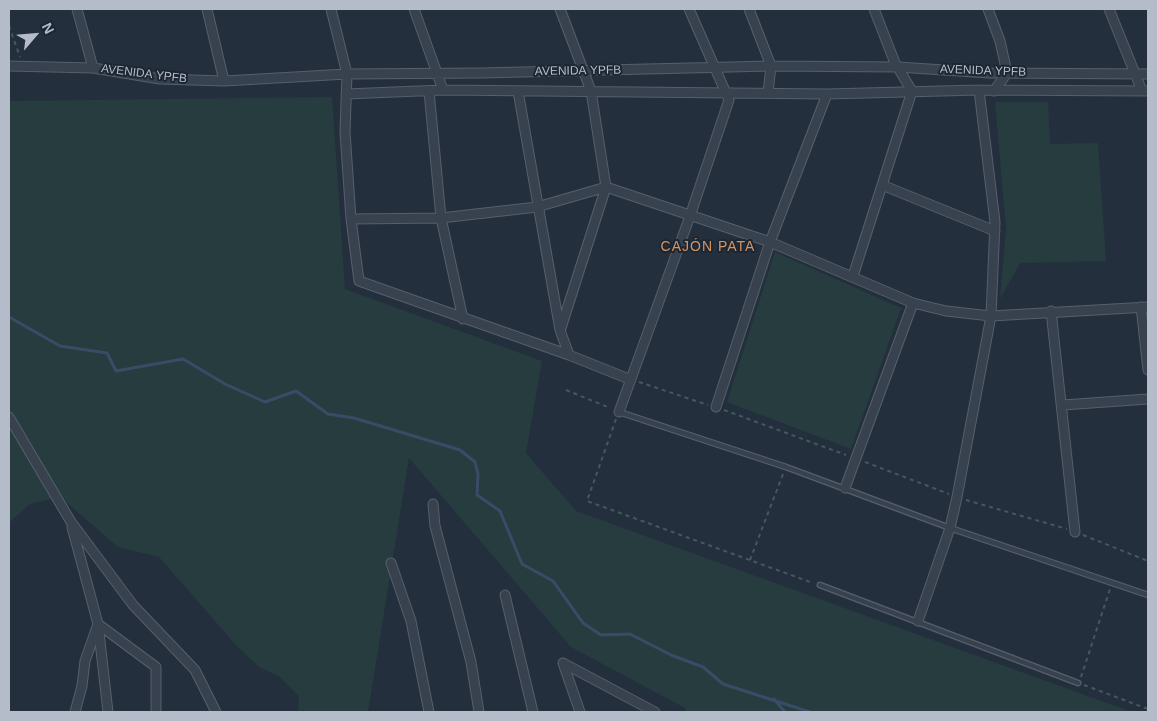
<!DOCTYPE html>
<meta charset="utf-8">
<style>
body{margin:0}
#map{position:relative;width:1157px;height:721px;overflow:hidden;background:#242f3e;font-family:Arial,sans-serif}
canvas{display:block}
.frame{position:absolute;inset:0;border:10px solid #b4bcc9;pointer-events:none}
.north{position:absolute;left:10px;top:10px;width:50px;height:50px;-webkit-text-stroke:4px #1d2633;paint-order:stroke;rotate:63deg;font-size:14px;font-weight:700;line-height:20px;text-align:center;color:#b4bcc9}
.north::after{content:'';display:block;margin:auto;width:18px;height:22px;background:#b4bcc9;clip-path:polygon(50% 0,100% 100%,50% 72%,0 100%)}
</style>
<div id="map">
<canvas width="1157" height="721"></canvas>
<div class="frame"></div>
<div class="north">N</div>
</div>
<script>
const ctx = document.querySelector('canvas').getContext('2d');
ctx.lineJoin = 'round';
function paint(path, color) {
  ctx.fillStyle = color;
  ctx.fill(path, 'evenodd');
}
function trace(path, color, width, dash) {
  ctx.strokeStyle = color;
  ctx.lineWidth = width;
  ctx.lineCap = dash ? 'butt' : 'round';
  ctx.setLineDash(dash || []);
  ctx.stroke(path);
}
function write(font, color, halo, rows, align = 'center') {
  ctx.font = font + ' Arial,sans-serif';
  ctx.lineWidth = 4;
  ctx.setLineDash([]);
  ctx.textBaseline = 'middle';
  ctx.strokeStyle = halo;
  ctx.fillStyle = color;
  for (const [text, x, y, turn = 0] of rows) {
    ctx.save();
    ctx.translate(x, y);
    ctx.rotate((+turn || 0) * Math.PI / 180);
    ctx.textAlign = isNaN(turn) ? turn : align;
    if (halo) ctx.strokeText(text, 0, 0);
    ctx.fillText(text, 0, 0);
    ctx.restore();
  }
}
paint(new Path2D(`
 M332,97L345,289L542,361L526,453L576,511L1132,712H685V708L571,647L409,458L368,712H298L299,696L280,677L259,667L235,644L159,557L118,547L60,497L30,504L9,523V101Z
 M995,102H1048L1050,144L1098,143L1106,261L1020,263L1000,299L1006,228Z
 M775,252L901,308L851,449L727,402Z`), '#263c3f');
trace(new Path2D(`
 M9,317L60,346L107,353L116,371L183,359L225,384L265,402L296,391L328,414L354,418L460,450L475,462L478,474L477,495L500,511L522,564L553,581L583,623L601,635L630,634L671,655L703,667L723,684L810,712
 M774,699L785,712`), '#394c67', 3);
const lane = new Path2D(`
 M619,412L786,467L950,528L1148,595
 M820,585L1078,683`);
const street = new Path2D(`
 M77,9L93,68
 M207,9L224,81
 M331,9L347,74L345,132L351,219L359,281L569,355L629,379
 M414,9L443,90
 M560,9L591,91L606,187L770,242L913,303L946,311L991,316L1148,307
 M749,9L771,66L768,93
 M988,9L1000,41L1007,73L994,91
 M1109,9L1142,91
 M9,66L93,68L160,79L224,81L347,74L481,73L771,66L898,67L990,73L1148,74
 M429,91L441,218L463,319
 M518,91L560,330L569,355
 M346,94L443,90L827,94L979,90L1148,91
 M882,185L995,231
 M351,219L441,218L537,207L606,187
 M853,276L912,91L895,63L874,9
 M1141,307L1148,370
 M1051,311L1075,532
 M561,328L606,187
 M1063,405L1148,399
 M716,407L770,242L827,94
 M619,412L690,216L729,100L689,9
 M9,417L71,522L133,605L195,670L216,712
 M845,488L913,303
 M433,504L435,526L471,662L479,712
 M72,527L98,624L85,661L82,686L75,712
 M391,563L411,621L429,712
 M505,595L533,712
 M918,621L950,528L957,497L991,316L995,222L979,90
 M563,663L655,712
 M563,663L580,712
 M108,712L98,624L156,667V712`);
trace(lane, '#565f6c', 7);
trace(street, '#565f6c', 11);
trace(new Path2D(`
 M9,26L20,57
 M639,382L708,405
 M566,390L610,408
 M724,410L846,455
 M616,419L587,501L813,583
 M865,462L949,494
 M966,500L1067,529
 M1083,535L1148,561
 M750,560L783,474
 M1081,677L1110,589
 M1084,685L1148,709`), '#44595c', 2, [4, 4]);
trace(lane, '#38414e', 4.5);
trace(street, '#38414e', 9);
write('12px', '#b4bcc9', '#1d2633', [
 ["AVENIDA YPFB",578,71,-1],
 ["AVENIDA YPFB",983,71,2],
 ["AVENIDA YPFB",144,74,7]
]);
ctx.letterSpacing = '1px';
write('14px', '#d59563', '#1d2633', [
 ["CAJÓN PATA",708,247]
]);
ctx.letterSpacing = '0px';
</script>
